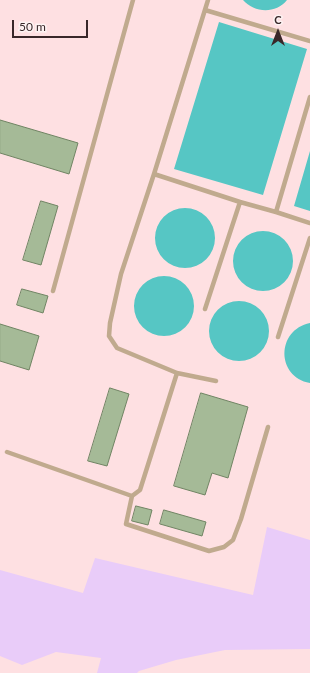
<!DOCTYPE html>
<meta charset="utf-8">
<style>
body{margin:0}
#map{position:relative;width:310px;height:673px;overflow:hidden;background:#fee0e2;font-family:Lato,sans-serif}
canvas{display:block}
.north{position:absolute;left:258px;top:12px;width:40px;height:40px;-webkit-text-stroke:3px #fdf3f3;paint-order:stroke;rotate:0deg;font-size:11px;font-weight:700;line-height:16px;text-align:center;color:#392729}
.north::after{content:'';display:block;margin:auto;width:14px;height:18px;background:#392729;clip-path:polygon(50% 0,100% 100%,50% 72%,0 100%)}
.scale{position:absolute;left:12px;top:20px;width:76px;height:18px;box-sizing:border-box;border:2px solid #392729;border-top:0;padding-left:5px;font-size:12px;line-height:14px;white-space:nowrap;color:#392729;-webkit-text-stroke:3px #fdf3f3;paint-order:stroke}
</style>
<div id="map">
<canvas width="310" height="673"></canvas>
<div class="north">С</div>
<div class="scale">50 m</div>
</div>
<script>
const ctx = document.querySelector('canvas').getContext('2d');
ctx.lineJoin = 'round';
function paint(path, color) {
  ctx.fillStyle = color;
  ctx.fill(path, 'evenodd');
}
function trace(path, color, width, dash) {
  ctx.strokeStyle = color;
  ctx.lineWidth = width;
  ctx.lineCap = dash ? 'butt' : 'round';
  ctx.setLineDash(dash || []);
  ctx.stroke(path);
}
paint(new Path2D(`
 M267,527L310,540V649L225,650L176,660L139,671L137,673H97L101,658L56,652L22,665L0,656V570L83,593L95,558L253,595Z`), '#e9ccf9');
paint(new Path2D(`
 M243,0H287C276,14 254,13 243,0Z
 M219,22L307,49L263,195L174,169Z
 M310,151V211L294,206Z
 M155 238a30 30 0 1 1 60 0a30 30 0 1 1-60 0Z
 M233 261a30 30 0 1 1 60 0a30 30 0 1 1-60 0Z
 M134 306a30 30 0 1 1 60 0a30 30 0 1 1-60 0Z
 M209 331a30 30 0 1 1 60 0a30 30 0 1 1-60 0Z
 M310,323V383C276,377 276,330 310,323Z`), '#56c6c4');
const building = new Path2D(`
 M0,120L78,143L69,174L0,153Z
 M41,201L58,206L41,265L23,260Z
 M22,289L48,296L43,313L17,305Z
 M0,324L39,336L29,370L0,361Z
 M110,388L129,394L107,466L88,461Z
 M201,393L248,407L228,478L212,473L205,495L174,486Z
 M136,506L152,510L148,525L132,521Z
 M164,510L206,522L202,536L160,524Z`);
paint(building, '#a5ba97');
trace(building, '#708463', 1);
trace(new Path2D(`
 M208,0L154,174L121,274L110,323L109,336L117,348L177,373L216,381
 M205,10L310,41
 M154,174L240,202L205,309
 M240,202L276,212L310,223
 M276,212L310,97
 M53,291L133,0
 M278,337L310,238
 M177,373L140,490L132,496L126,524L209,551L224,547L233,540L241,519L268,427
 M7,452L132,496`), '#c0aa8e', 4.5);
</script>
